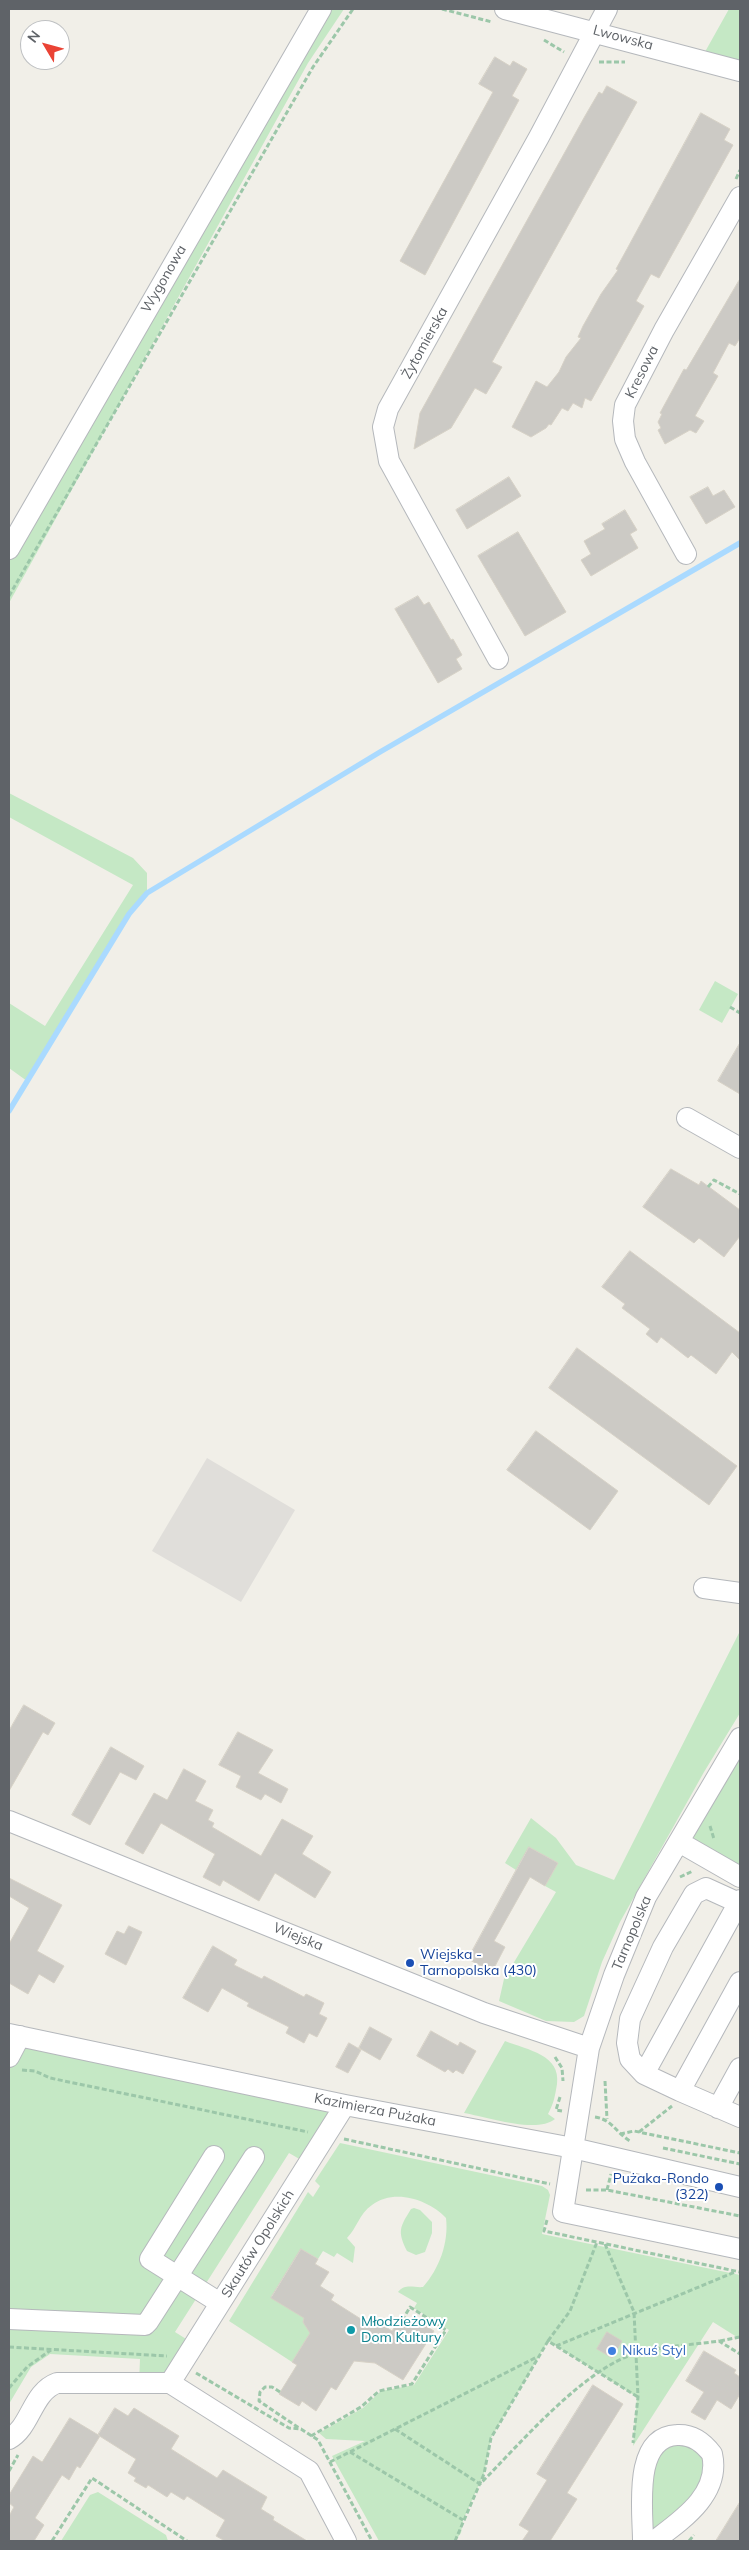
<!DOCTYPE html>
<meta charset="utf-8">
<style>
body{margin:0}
#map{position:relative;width:749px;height:2550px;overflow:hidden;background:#f1efe8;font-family:Mulish,sans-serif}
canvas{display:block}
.frame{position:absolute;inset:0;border:10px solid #5f6368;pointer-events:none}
.north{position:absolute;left:20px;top:20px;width:50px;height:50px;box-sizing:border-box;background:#fff;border:1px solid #bfc1c3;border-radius:50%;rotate:307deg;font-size:14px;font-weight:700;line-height:20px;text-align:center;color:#5f6368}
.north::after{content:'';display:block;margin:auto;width:18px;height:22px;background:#ea4335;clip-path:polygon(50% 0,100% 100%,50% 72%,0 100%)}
</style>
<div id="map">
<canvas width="749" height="2550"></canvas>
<div class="frame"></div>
<div class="north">N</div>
</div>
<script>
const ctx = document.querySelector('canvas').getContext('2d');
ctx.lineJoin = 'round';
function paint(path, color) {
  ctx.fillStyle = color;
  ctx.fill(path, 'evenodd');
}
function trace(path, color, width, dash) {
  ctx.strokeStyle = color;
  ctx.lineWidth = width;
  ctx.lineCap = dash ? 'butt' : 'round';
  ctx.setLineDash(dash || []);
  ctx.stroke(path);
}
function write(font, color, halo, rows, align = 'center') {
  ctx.font = font + ' Mulish,sans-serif';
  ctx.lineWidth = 4;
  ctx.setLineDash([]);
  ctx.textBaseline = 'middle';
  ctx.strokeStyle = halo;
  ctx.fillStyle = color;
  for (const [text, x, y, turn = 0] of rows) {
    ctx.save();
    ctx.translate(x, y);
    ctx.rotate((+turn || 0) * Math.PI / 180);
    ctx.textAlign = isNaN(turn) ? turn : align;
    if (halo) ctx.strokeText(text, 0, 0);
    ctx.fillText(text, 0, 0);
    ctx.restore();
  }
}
paint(new Path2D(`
 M207,1458L295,1510L241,1602L152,1551Z`), '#e0deda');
paint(new Path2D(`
 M321,9H344L308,63L9,603V549Z
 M729,9H740V71L701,59Z
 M9,793L133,858L147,873V893L129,914L27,1081L9,1068V1003L45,1026L133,885L9,817Z
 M715,981L738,994L722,1023L699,1010Z
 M740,1631V1713L704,1772L620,1922L602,1962L584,2016L574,2022L546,2021L499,2001L504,1979L556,1892L545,1886L558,1863L529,1847L516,1870L505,1863L531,1818L556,1838L576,1865L614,1880Z
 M740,1738V1877L679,1842Z
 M9,2034L345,2105L308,2164L289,2153L175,2332L194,2344L170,2383H139L140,2359L50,2354L31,2367L9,2404Z
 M505,2041C528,2050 561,2055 557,2084C555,2096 554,2103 548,2114L555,2119C537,2134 487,2117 464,2113Z
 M340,2143L542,2186L548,2190L550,2195L542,2234L740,2275V2339L713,2322L633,2446L637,2397L548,2341L491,2438L484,2474L463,2520L461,2533L455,2541H379L332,2456L365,2441L326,2439L319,2433L363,2408L381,2391L414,2385L449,2330L414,2308L417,2303L398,2292C405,2283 414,2288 423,2287C439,2269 449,2243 446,2218C429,2200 395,2188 372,2205C359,2214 357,2228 347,2238L355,2247L353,2263L337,2253L334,2257L323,2251L318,2259L301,2249L271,2297L306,2315L303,2322L312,2330L292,2362L229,2321L308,2192L313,2197L320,2186L315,2181Z
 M414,2208L420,2210L432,2222V2233L425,2252L416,2255L407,2251C397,2231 400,2227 411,2209Z
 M693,2437L714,2473L654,2541L643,2483L647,2457Z
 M98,2492L166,2535L168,2541H61L90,2495Z`), '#c5e8c5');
trace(new Path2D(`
 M9,1111L129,914L147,893L380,752L740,543`), '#aadaff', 5.5);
const building = new Path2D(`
 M495,57L510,66L513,61L527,69L512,96L519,100L425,275L400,261L493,92L479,84Z
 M607,86L637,102L492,362L502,367L486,394L475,388L451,428L414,449L420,413L585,116L599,92L602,94Z
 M701,113L730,129L724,140L733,145L659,278L651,274L636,301L644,306L591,401L585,398L582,408L573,403L568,411L562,408L551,425L549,424L546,428L531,437L512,427L536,381L547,387L559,372L566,357L581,338L578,337L583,326L601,294L618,270L616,269L627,249Z
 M740,279V338L735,346L729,343L713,373L718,376L695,416L704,421L696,433L690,430L665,444L658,430L661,428L658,422L662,414L660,413L684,369L686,370Z
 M509,477L521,496L467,529L456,510Z
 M708,487L713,496L724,490L735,507L706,524L690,497Z
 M625,510L637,530L630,534L638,548L591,576L581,560L591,554L584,541L605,529L602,524Z
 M518,532L566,612L525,636L478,556Z
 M418,596L424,605L429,602L451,640L453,639L462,655L456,659L462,669L438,683L395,609Z
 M740,1043V1094L718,1081Z
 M671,1169L699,1185L701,1181L740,1210V1236L724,1257L699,1238L694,1243L643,1207Z
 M630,1251L740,1333V1360L732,1352L716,1374L691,1355L688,1358L661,1337L657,1343L646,1334L650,1329L622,1308L625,1304L602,1287Z
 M577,1348L737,1466L709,1505L549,1388Z
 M536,1431L618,1491L590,1530L507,1470Z
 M24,1705L55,1723L48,1735L43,1732L9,1791V1731Z
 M238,1732L273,1750L258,1773L288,1789L281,1803L265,1794L261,1800L236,1787L241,1776L219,1765Z
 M111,1747L144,1766L136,1780L120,1772L90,1825L72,1815Z
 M184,1769L206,1781L195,1801L213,1810L208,1820L214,1823L212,1827L261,1856L282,1819L313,1836L302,1854L331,1872L315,1898L275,1873L259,1901L223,1880L220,1886L203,1877L215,1854L161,1823L143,1854L125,1844L154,1793L167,1800Z
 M529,1847L558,1863L545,1886L530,1877L494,1941L505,1947L492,1972L468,1959Z
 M9,1878L62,1905L37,1951L64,1966L54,1983L39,1974L28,1994L9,1983V1944L29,1908L9,1896Z
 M129,1926L142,1932L126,1965L105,1954L117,1931L124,1934Z
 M213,1946L237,1960L234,1965L262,1979L264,1976L304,1997L306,1994L324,2003L319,2014L327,2018L317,2037L309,2033L304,2043L286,2033L289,2027L247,2006L249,2003L222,1988L208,2012L183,1998Z
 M370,2027L392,2039L380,2060L359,2048Z
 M431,2031L458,2046L460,2042L476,2051L463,2074L456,2070L453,2073L448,2069L445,2072L417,2056Z
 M349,2043L361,2050L348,2073L336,2067Z
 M301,2249L318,2259L315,2264L329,2272L320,2286L334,2295L331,2300L375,2328L378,2322L392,2331L401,2317L414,2326L417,2321L434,2331L403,2380L375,2363L354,2361L336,2390L331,2387L316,2411L302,2401L299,2406L279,2394L297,2365L292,2362L310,2333L303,2322L304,2318L271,2298Z
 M607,2332L622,2341L612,2358L597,2349Z
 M704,2351L736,2370L734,2373L740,2377V2394L731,2409L717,2400L705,2420L691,2412L704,2392L686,2381Z
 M593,2385L623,2404L567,2493L577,2499L550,2541H522L529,2531L519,2525L547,2480L537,2474Z
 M115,2408L128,2416L134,2408L179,2436L171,2449L217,2478L223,2470L267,2497L261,2509L274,2517L273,2520L307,2541H225L216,2536L225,2520L187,2496L184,2500L171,2492L167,2497L148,2485L146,2488L134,2481L136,2478L128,2473L136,2459L98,2435Z
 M70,2418L100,2436L80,2468L77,2466L69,2480L62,2475L35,2518L44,2525L34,2541H9V2516L14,2507L9,2503V2495L33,2456L42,2462Z
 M740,2502V2541H716Z`);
paint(building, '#cccac5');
trace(building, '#d6d1c6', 1);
const minor = new Path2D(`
 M505,9L740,71
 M9,549L321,9
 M686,554L635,462L625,439L623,421L625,405L664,330L740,197
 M498,659L389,461L383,427L388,409L539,137L607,9
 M687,1118L740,1148
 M704,1588L740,1593
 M740,1738L646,1897L614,1975L589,2048L563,2212L740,2249
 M9,1821L484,2013L589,2048
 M679,1842L740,1877
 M740,1982L680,2091L740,2117
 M9,2034L345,2105L573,2148L740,2187
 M9,2057L20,2036
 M644,2074L630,2059L627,2043L630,2019L663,1947L694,1894L706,1888L739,1903
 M680,2091L644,2074L740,1900
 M718,2108L740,2068
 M214,2156L150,2259L220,2303
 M9,2319L145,2325L148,2322L254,2157
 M170,2383L345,2105
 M9,2439C31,2427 32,2392 57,2383H170L309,2471L346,2541
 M643,2541C643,2511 632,2437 677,2435C692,2434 703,2442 712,2454C721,2494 682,2520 654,2541`);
trace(minor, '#b5b8bc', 22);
trace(new Path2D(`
 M442,9L492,22
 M544,40L564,52
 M599,62H625
 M736,179L740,170
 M9,596L313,67L353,9
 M730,1007L740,1013
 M708,1187L714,1180L740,1194
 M710,1826L714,1839
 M680,1877L693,1871
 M555,2057L562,2068L563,2081
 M22,2070L35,2071L50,2078L308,2132
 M605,2081L607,2119
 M560,2097L556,2110L562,2111
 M595,2117C613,2120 615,2132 630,2141
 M639,2132L672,2106
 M620,2134L634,2131L740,2153
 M344,2139L550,2184
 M663,2148L740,2164
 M586,2190H607L740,2216
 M607,2190L611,2174
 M547,2220L544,2231L740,2272
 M605,2244L634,2312L638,2397L633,2443
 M548,2341L570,2311L597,2242
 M720,2341L740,2337
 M556,2346L735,2272
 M9,2347L167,2356
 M196,2373L289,2428L301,2429L318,2440L372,2541
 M9,2388L27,2367L51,2350
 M280,2392L272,2387H265L260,2392L259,2401L299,2428
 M395,2429L480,2484C519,2445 584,2368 637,2353C663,2346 692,2345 719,2341L740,2354
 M311,2436L361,2407L379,2391L412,2384L446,2330L410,2307L403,2319
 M350,2452L463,2520
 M330,2462L537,2357
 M9,2471L18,2455
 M52,2541L92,2478L187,2541
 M455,2541L484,2474L491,2438L548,2341L638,2397
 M689,2541L694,2535`), '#9cc7a9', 3, [5, 2.5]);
trace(minor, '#fff', 20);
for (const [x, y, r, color] of [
 [410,1963,5,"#1a4fb4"],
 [719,2187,5,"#1a4fb4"],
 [351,2330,5,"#0f9aa8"],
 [612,2351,5,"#3f7fe0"]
]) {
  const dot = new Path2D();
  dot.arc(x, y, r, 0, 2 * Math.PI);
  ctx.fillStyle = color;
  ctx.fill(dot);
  trace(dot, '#fff', 2);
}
write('14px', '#5f6368', '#fff', [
 ["Lwowska",623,38,15],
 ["Wygonowa",164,279,-60],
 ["Żytomierska",425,343,-61],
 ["Kresowa",642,372,-63],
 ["Tarnopolska",632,1933,-67],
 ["Wiejska",298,1937,22],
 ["Kazimierza Pużaka",375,2110,11],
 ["Skautów Opolskich",258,2244,-58]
]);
write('14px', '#164399', '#fff', [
 ["Wiejska -",420,1955],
 ["Tarnopolska (430)",420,1971],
 ["Pużaka-Rondo",709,2179,"right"],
 ["(322)",709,2195,"right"]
], 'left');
write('14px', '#0d838f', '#fff', [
 ["Młodzieżowy",361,2322],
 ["Dom Kultury",361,2338]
], 'left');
write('14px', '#366cbe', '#fff', [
 ["Nikuś Styl",622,2351]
], 'left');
</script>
